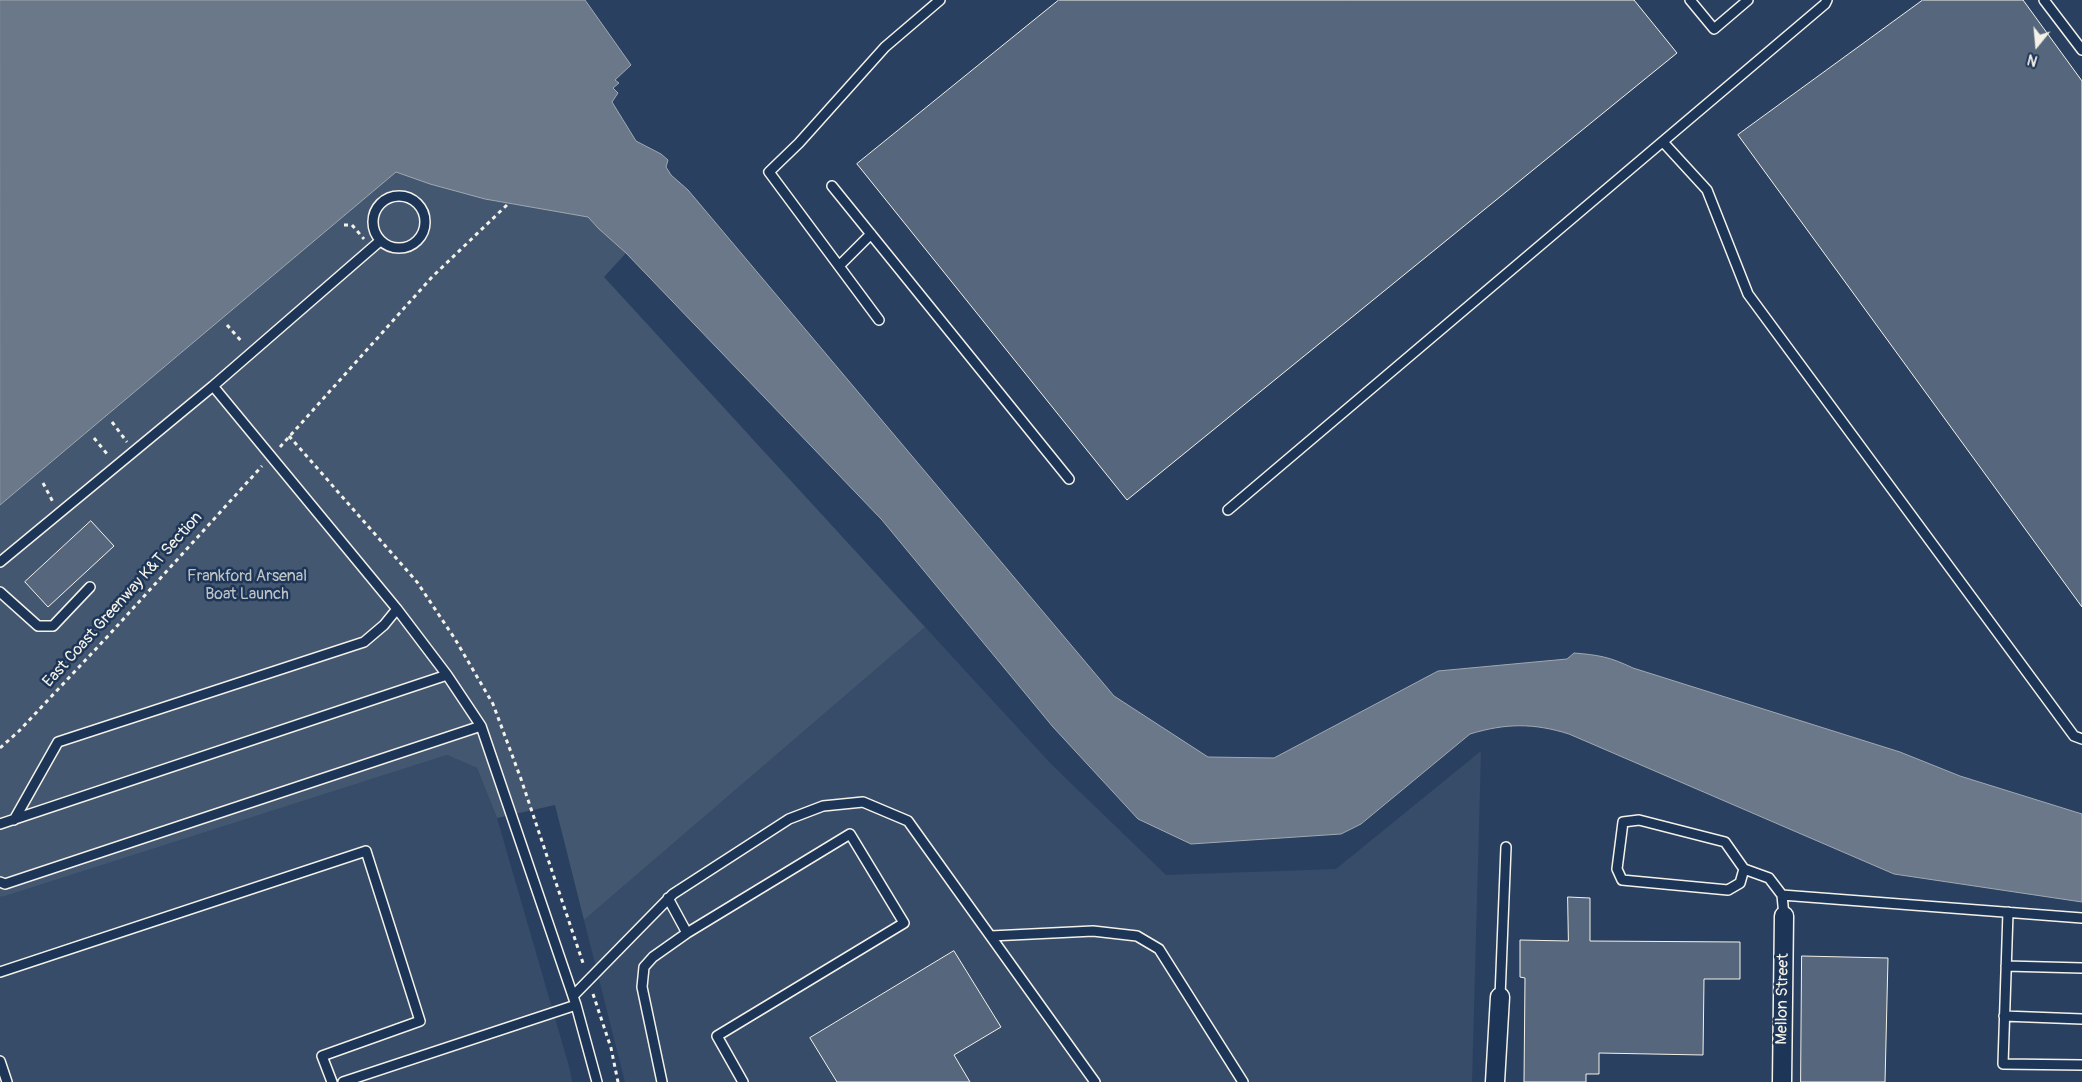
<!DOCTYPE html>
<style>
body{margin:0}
#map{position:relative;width:2082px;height:1082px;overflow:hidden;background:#2a4060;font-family:Pangolin,sans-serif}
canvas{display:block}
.north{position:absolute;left:2012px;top:20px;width:50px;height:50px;-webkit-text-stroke:4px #1d3557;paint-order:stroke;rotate:197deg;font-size:14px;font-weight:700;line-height:20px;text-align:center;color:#f4f1e8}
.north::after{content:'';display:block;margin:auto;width:18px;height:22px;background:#f4f1e8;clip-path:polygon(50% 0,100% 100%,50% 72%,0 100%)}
</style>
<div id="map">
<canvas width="2082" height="1082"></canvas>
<div class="north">N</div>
</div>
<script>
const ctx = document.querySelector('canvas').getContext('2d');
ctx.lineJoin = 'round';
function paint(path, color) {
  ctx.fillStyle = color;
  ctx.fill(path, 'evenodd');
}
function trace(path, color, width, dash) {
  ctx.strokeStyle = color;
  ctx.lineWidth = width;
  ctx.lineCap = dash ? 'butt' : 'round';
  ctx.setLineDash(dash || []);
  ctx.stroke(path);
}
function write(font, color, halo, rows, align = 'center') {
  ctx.font = font + ' Pangolin,sans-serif';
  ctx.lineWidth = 5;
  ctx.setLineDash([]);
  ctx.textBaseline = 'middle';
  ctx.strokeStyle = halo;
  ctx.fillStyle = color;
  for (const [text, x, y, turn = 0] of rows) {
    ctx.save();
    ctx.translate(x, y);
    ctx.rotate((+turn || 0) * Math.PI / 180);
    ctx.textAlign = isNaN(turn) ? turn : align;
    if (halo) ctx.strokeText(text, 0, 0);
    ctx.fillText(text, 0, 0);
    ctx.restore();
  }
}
paint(new Path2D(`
 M925,627L1051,764L1166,875L1336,869L1481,751L1472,1082H625L584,920Z
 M447,755L477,768L497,818L570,1070L572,1082H0V896L2,897Z`), '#374c69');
paint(new Path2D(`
 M396,172L430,184L485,199L588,217L599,229L626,253L604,277L925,627L584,920L555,805L497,818L477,768L447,755L2,897L0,896V505Z`), '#445771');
const water = new Path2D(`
 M0,0H585L631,65L615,80L619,83L613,88L618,93L612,102L636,141L661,154L668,160L666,167L671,175L688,190L1114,696L1208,757L1274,758L1438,671L1567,659L1574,653C1599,655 1610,657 1633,668L1900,752L1960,776L2082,814V902L1894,874L1569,734C1534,723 1506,723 1470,734L1361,824L1341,834L1191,844L1138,819L1053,727L882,520L626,253L599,229L588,217L485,199L430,184L396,172L0,505Z`);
paint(water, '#6a788a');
trace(water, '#a1a8b0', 1);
const building = new Path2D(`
 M1059,0H1634L1677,53L1127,500L857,164Z
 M1923,0H2023L2082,81V607L1738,135Z
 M91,521L114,546L48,607L25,582Z
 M1568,897L1590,898V941L1740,942V979H1704L1703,1055L1599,1053V1074H1586V1082H1524L1525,978L1520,977V940L1568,941Z
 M954,951L1001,1027L954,1055L970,1082H837L810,1038Z
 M1802,956L1888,958L1885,1082H1801Z`);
paint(building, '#56677d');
trace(building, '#f4f1e8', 1);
const service = new Path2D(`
 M1690,0L1714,29L1748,0
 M2044,0L2082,50
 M1663,142L1707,190L1748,294L2074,736L2082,739
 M832,186L1069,479
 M373 222a26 26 0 1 1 52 0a26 26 0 1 1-52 0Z
 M380,241L213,386L397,609L447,675L481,726L576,1005
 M839,266L871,234
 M879,320L769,172L799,143L885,47L940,0
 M1228,510L1825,4L1827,0
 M0,562L213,386
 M0,592L38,626H53L90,587
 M14,820L58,742L364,642L384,625L397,609
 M0,824L447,675
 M1744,869L1740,883L1728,890L1622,880L1617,869L1623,822L1639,820L1725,842L1744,869L1769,878L1782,895
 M0,882L5,884L481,726
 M668,898L687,933
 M2008,912L2003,1064L2082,1065
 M1784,916L1782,895L2082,918
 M991,936L1093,931L1137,936L1159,949L1243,1082
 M2006,966L2082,968
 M0,972L366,851L420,1021L322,1056L332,1082
 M573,996L673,894L789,819L823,806L863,802L908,821L1095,1082
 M1500,997L1506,847
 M2004,1016L2082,1019
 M0,1061L7,1082
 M343,1082L576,1005L597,1082
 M662,1082L642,987L644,967L653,957L687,933L850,834L904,923L717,1036L743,1082`);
const minor = new Path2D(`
 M1495,1082L1500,997
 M1782,1082L1784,916`);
trace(service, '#f4f1e8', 12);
trace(minor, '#f4f1e8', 21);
trace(new Path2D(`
 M344,225H352L364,239
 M227,325L243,343
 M112,422L127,442
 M289,436L417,582L455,639L493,704L521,779L584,966
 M94,438L108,455
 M280,447L432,277L509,203
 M43,483L53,502
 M0,748L19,731L108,636L262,466
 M593,994L611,1048L618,1082`), '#f4f1e8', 3, [4, 4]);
trace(service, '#1d3557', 9);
trace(minor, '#1d3557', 18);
write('16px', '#bfc3c4', '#1d3557', [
 ["Frankford Arsenal",247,577],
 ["Boat Launch",247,595]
]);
write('16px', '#f4f1e8', '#1d3557', [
 ["East Coast Greenway K&T Section",123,600,-48],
 ["Mellon Street",1783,999,-89]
]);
</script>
